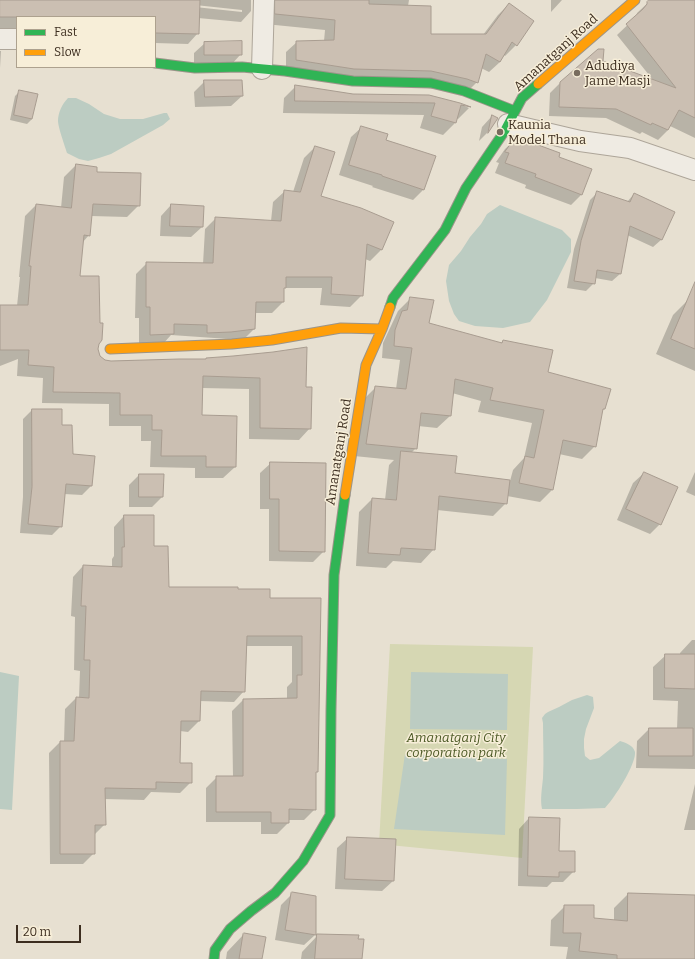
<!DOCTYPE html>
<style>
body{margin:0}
#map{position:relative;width:695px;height:959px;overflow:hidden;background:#e7e0d1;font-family:Bitter,serif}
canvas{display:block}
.legend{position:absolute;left:16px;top:16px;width:140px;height:52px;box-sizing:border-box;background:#f7eed8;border:1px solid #ada18e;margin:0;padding:5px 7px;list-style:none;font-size:12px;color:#3d2e20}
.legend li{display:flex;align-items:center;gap:8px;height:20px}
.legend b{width:20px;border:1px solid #ada18e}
.scale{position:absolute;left:16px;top:925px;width:65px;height:18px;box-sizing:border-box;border:2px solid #3d2e20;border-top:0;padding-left:5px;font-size:12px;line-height:14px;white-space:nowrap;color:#3d2e20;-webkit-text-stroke:3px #f7eed8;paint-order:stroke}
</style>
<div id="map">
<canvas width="695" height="959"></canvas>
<ul class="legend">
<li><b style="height:5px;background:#30b455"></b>Fast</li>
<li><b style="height:5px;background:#ff9f0a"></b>Slow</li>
</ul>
<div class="scale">20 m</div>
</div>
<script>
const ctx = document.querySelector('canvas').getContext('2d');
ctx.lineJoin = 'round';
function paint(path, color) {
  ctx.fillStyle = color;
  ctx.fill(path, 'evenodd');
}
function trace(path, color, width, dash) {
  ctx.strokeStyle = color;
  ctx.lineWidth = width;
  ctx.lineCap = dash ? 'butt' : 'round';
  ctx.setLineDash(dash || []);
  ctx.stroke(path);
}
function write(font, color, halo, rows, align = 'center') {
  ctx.font = font + ' Bitter,serif';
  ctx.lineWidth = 3;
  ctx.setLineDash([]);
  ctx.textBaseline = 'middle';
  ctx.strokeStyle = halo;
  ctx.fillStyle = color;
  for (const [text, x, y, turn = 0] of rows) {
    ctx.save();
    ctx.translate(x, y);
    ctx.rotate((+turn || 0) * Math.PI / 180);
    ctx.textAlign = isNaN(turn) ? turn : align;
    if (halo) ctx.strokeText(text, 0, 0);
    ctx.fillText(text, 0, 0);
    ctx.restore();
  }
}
paint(new Path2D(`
 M390,644L533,647L522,858L379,844Z`), '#d6d7b3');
paint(new Path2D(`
 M68,98H76L89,104L104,114L120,119H143L164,113H167L170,119L163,125L111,154L99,158L88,161L79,159L67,153C65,146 58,127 58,121C58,113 62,104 68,98Z
 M500,205L562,230L571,239V252L547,300L530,322L503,328L475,326L459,321L454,314L449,301L446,281L449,265L461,251L470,237L481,224L487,214Z
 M0,672L19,676L12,810L0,809Z
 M411,672L508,674L507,730L410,729Z
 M587,695L593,697L594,708L586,729L584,739V748L585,756L590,760L599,758L620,741C626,743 633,745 635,752C636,762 621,787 615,795C612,800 608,804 605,808L577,809H542C540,799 542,789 543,778C544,760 543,741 543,723L542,718L545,714L548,712L559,707L572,700Z
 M405,754L507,759L505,835L394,829Z`), '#bcccc2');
paint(new Path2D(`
 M0,0H251V11L241,22L198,18V33L188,44L155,43V17H17V35L0,32ZM195,5L242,10V12L195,7Z
 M257,0H409L408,6L430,35H483L498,15L509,4L533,22L516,45L505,56L504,55L500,62L489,72L481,68L477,82L466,93L286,70V52L297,42L324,41L325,30L265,24Z
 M551,0H562L551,12Z
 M651,0H695V138L670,126L668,130L658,140L642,132L640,134L606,118L549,116L550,93L560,83L602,62L653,80L617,35L636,17L637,13Z
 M205,43L241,54L231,65H194V53Z
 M0,51H1L0,68Z
 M205,81L242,96L231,106L195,107L194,92Z
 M296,86L353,94L460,104L469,108L458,119L456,118L455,123L443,135L420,128L424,115L283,113L284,98Z
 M20,91L32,119L27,124L10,120L15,96Z
 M492,116V125L487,133L479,141L482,127Z
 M362,127L385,140L434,157L423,190L413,200L372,187L373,186L339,175L351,137Z
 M516,139L557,157L581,195L571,205L525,188L526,185L495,173L499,163L496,162L505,149Z
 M315,147L320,196L392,222L381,250L370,261L365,259L362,295L350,307L320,305L322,288H284L283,289V302L272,313H255L254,329L243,340L171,335L162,345L139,346V318H135L136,274L147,263L203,264L205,229L216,218L271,221L273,202L285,191L293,192L304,158Z
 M76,165L96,173L139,205L127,217L91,216L89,235L83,242L79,278L99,357L104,361L205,360L206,359L305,388L310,428L299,440L249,439V389L202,388L201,416L235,467L223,478H195V468L150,467L151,441H141V426H109V404L42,403L43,378L17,376L18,359L0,366V306H17L20,277H19L25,216L36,205L61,208L64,177Z
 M597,193L627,202L634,194L674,212L661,240L653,247L627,235L620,274L612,281L595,278L594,283L586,291L567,288L574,249L590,200Z
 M171,205L202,227L191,237L160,236L161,216Z
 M411,298L428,324L500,344L503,341L547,373L604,409L602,411L595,446L582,459L559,454L552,490L540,502L507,496L506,503L493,516L437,510L434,549L421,563L393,561L386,568L356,566L359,512L372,499L385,500L389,465L394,460L354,456L363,400L376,387L396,389L400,360L382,358L383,343L398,311ZM452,393L481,401L478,412L532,423L524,458L513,470L510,481L454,474L411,453L416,448L418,426L437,428L450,416Z
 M689,299L695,302V371L656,354L673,315Z
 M32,410L62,426L72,455L94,457L91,486L82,495L64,494L61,526L52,535L20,533L23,497V419Z
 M271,463L324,551L313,562L269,561V509H260V473Z
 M695,472V496L686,492L694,474Z
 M644,473L660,524L650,534L617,520L633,483Z
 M139,475L162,497L152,507H129V485Z
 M124,516L153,548L168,588L237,590L269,599H320L317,771L315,774V809L304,820H288V823L277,834H261V822H206V788L217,777H233L232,711L243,700H287V687L292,682V646H245L244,691L234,702L199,701V721L188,732L180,731L179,764L191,782L180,793L151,792L144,800L104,799L105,824L94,835V853L83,864H50L49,753L60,742H64L65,709L76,698H79L80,671L74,670L75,617L71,616L73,577L83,566L112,567V559L114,556V527Z
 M692,640H695V769L636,768L637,741L649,729H677L678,701L653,700V667L666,655H680V653Z
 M695,784V830H684Z
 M529,818L574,871L563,882H552L547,887L518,886L519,829Z
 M348,838L393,881L382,891L335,889L337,848Z
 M293,893L315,897V935L304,945L275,940L281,905Z
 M628,894L695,896V959H566L568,947L550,946L551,920L565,906L593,919L614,921V908Z
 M244,934L261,959H226L227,952Z
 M318,935L361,959H301L302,952Z`), '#0003');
const building = new Path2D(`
 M0,0H200L199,34L155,33V17H0Z
 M275,0H369V4L431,6V34H486L509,3L534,21L517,46L512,42L500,62L486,54L478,83L467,79L431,71L354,69L296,60V41L334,40L335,20L275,14Z
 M649,0H695V118L679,110L668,130L652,123L651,125L616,109L559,107L560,82L598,49H604L603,61L676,88L626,24L643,9L647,4V2Z
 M242,41V55H204V42Z
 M204,80H242L243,96L205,97Z
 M295,85L353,94L429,95L460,103L471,107L461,105L456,123L431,116L435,103L295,101Z
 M19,90L38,94L32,119L14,115Z
 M492,115L498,118L488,133Z
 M361,126L388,134L386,140L436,156L424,190L382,176V175L349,165Z
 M515,138L522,139L560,153L559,157L592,169L582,195L535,177L536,174L505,163L509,153L505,152Z
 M315,146L335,152L321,196L361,208L394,222L382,250L367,244L363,296L331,294L332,277H286V288H284V302H256L255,329L231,332L207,333V325L174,324V334L150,335V307H146V262L213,263L215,217L281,221L284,190L300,192Z
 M76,164L97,167V172L141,173L140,206L93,204L90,236L84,235L80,276H99L100,323H103L102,340L99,344L98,349L100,356L105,360L111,361L179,359H206V358L233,356L273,352L307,347L306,387H312L311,429L260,428V378L203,376L202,415L237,416L236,467H206V456H161L162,430H152V415H120V393L53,392L54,367L28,365L29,350H0V305H28L31,266H29L36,204L71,208Z
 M597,191L630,202L634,193L675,212L662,240L630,226L621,274L597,270L595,284L574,281L581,241Z
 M171,204L204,206L203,227L170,226Z
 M695,282V349L671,339Z
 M410,297L434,300L429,323L502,343L503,340L553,350L548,372L611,389L605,409H603L596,447L563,440L553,490L519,483L525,456L534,458L544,410L490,400L493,388L455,379L451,416L421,413L417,449L366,444L375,386L406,389L412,348L394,346L395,330L402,311L407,310Z
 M32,409H62V425H72L73,454L95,456L92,486L66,484L62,527L28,524L32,487Z
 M401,451L457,456L455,473L510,480L507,504L439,496L435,550L401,548L400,555L368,553L372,498L396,500Z
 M270,462L326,463L325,552L279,551V499H270Z
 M644,472L678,487L661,525L626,509Z
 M139,474H164L163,497H139Z
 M124,515H154V546H168L169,587H238V589H270V598H321L318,772H316V810L289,809V823H271V812H216V776H243V699L297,698V675H302V636H247L245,692L201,691L200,721H181L180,763H192V783L156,782V789L105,788L106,825H95V854H60V741H74L76,697L89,698L90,660H84L86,606H81L83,565L122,567V547H124Z
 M665,654H695V689L665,688Z
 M649,728H693V756H649Z
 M529,817L560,818L559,851H575V872H559V877L528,876Z
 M347,837L396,839L394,881L345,879Z
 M292,892L316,896V935L285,930L291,893Z
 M628,893L695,895V959H617V955L579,951L581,933H563L564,905H594V918L627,921Z
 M244,933L266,937L262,959H239L243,934Z
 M317,934L359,935L358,939H364L362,959H315Z`);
paint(building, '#cbbfb2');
trace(building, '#a89c90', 1);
const street = new Path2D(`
 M0,39H17
 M262,69L264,0
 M508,124L580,141L630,148L695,170`);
const fast = new Path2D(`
 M155,63L195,68L242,67L285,71L353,81L431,83L464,91L515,111
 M390,307L393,298L445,230L466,188L504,132L522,98L538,84
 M214,959L215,950L230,929L251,911L275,893L303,861L330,815L331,710L334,575L345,495`);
const slow = new Path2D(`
 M538,84L635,0
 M110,349L232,344L272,340L341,328L382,329
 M345,495L366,365L382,329L390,307`);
trace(street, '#ada599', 22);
trace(fast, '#9c958a', 11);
trace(slow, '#9c958a', 11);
trace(street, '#efebe3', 20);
trace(fast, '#30b455', 9);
trace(slow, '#ff9f0a', 9);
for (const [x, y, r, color] of [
 [577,73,4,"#786c5e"],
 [500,132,4,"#786c5e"]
]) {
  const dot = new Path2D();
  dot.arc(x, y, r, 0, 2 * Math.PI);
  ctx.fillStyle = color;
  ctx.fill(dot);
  trace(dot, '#f7eed8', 1.5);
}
write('13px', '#3d2e20', '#f7eed8', [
 ["Amanatganj Road",556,53,-42],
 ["Amanatganj Road",339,452,-81]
]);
write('13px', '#3d2e20', '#f7eed8', [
 ["Adudiya",585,66],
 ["Jame Masji",585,81],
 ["Kaunia",508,125],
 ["Model Thana",508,140]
], 'left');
write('italic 13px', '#4d5a26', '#f7eed8', [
 ["Amanatganj City",456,738],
 ["corporation park",456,753]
]);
</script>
